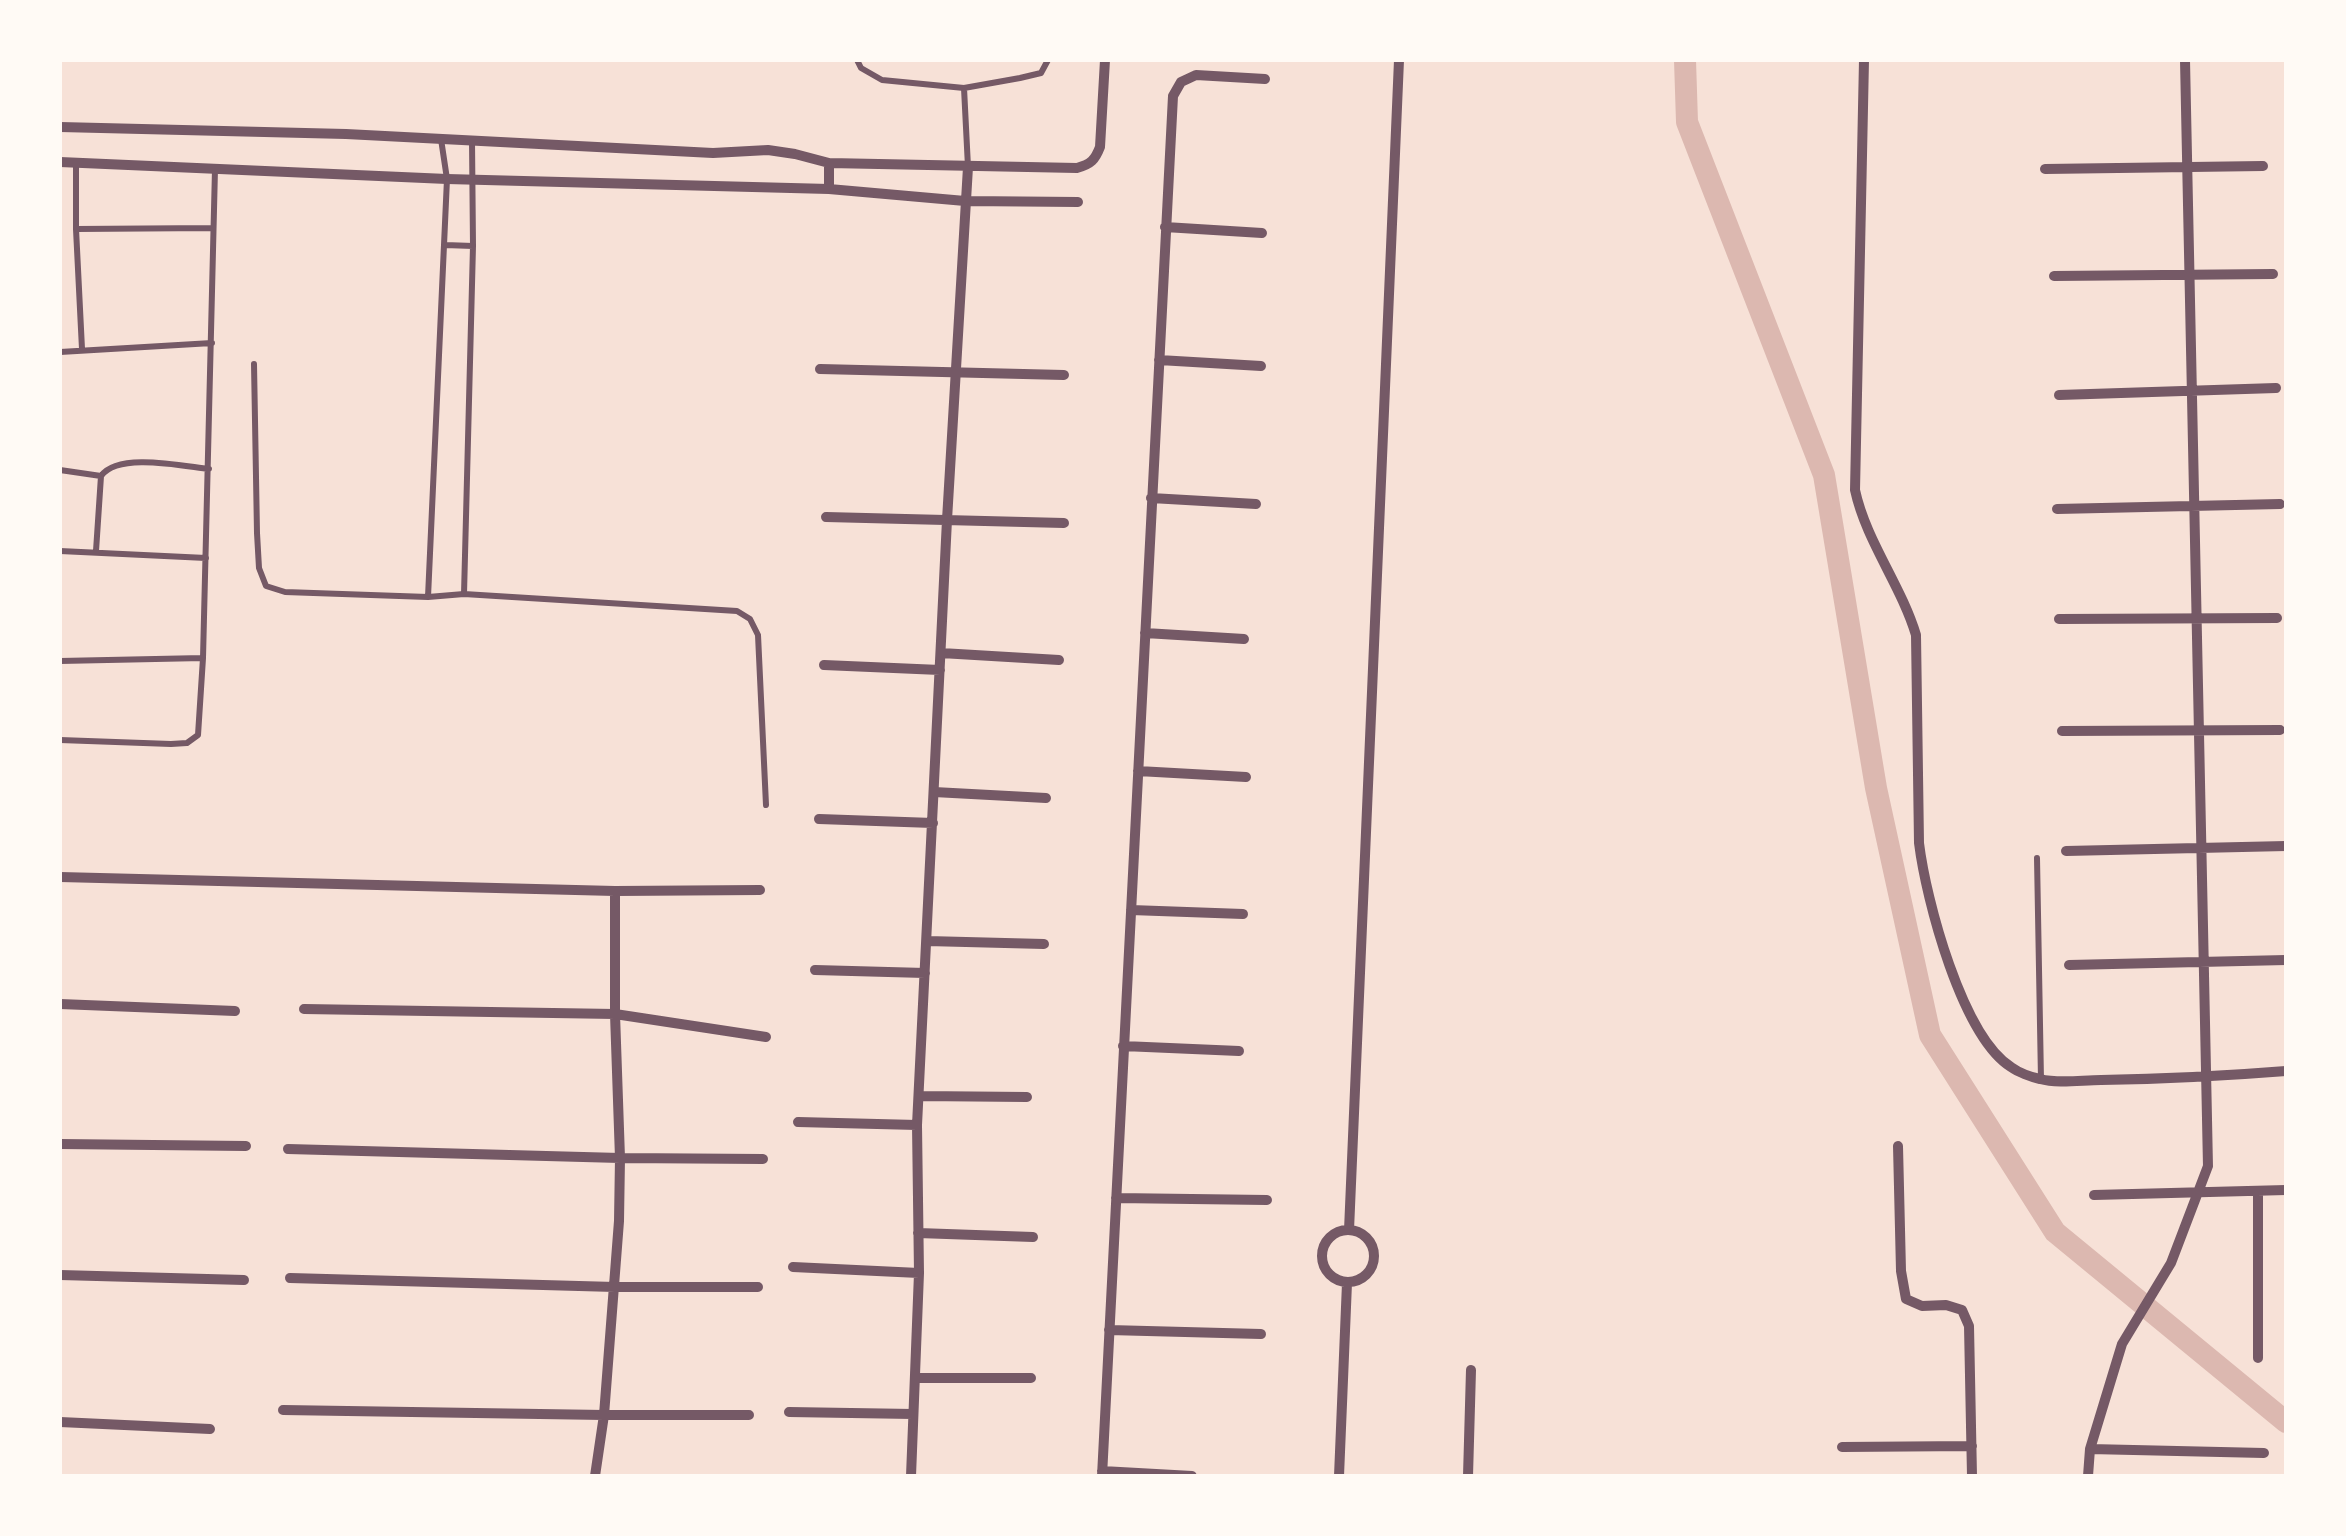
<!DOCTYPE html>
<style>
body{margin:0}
#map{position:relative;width:2346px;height:1536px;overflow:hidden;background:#f7e1d7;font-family:Poppins,sans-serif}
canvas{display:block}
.frame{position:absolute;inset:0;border:62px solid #fffaf5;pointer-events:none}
</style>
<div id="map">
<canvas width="2346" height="1536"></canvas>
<div class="frame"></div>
</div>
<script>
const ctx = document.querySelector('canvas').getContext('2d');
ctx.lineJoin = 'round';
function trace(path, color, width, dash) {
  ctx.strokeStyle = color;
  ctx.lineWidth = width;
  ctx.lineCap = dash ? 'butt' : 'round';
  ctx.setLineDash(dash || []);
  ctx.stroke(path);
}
trace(new Path2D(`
 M1685,60L1687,122L1824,475L1876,788L1930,1035L2055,1232L2286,1422`), '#dcb8b0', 22);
trace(new Path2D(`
 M857,60L861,68L882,80L964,88
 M76,163V229L82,349
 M968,167L964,88L1020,78L1041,73L1048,60
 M76,229L213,228
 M445,245L473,246
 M60,352L212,343
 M254,364L257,533L259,568L266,586L285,592L428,597L464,594L737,611L750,619L758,635L766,805
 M60,470L101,476
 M60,551L206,558
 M96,551L101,476C118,452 182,466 209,469
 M464,594L473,246L472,141
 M428,597L447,179L441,139
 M60,661L203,658
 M60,740L171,744L187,743L198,735L203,658L215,169
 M2037,858L2041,1080`), '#755966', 6);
trace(new Path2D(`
 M1864,60L1855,490C1866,541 1901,585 1916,635L1919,843C1926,900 1962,1036 2011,1067C2018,1072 2031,1077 2040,1079C2058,1084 2082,1080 2101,1080C2163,1079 2224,1076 2286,1071
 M60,127L346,134L713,153L768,150L795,154L829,163L1077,168C1091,164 1095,160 1100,147L1105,60
 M60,162L447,179L829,189V163
 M2045,169L2263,166
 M829,189L965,201L1078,202
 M1165,227L1262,233
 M2054,276L2273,274
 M1159,360L1261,366
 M820,369L1064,375
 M2059,395L2276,388
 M1151,498L1256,504
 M2057,509L2280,504
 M826,517L1064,523
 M2059,619L2277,618
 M1145,633L1244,639
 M941,653L1059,660
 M824,665L940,670
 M2062,731L2280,730
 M1138,771L1246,777
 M934,792L1046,798
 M819,819L933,823
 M2066,851L2286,846
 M60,877L615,891L760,890
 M1131,910L1243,914
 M927,941L1044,944
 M2069,965L2286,960
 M815,970L925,973
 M60,1004L235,1011
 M304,1009L615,1014L766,1037
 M1123,1046L1239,1051
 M919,1096L1027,1097
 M798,1122L917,1125
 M60,1144L246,1146
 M1898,1146L1901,1271L1906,1299L1922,1306L1946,1305L1962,1310L1969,1326L1972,1476
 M288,1149L620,1158L763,1159
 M2258,1191V1358
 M2094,1195L2286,1190
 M1116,1198L1267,1200
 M1322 1256a26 26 0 1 1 52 0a26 26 0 1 1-52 0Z
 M1349,1230L1399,60
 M918,1233L1033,1237
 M793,1267L919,1273
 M60,1275L244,1280
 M290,1278L615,1287H758
 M1109,1330L1261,1334
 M915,1378H1031
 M283,1410L604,1415H749
 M789,1412L913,1414
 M60,1422L210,1429
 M1842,1447L1972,1446
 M2090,1449L2264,1453
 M1102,1471L1192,1476
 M595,1476L604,1415L619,1221L620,1158L615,1014V891
 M911,1476L919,1273L917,1125L947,520L968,167
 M1102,1476L1173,96L1181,82L1196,75L1265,79
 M1339,1476L1347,1283
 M1468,1476L1471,1370
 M2088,1476L2090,1449L2122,1344L2171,1263L2208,1166L2185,60`), '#755966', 10);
</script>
